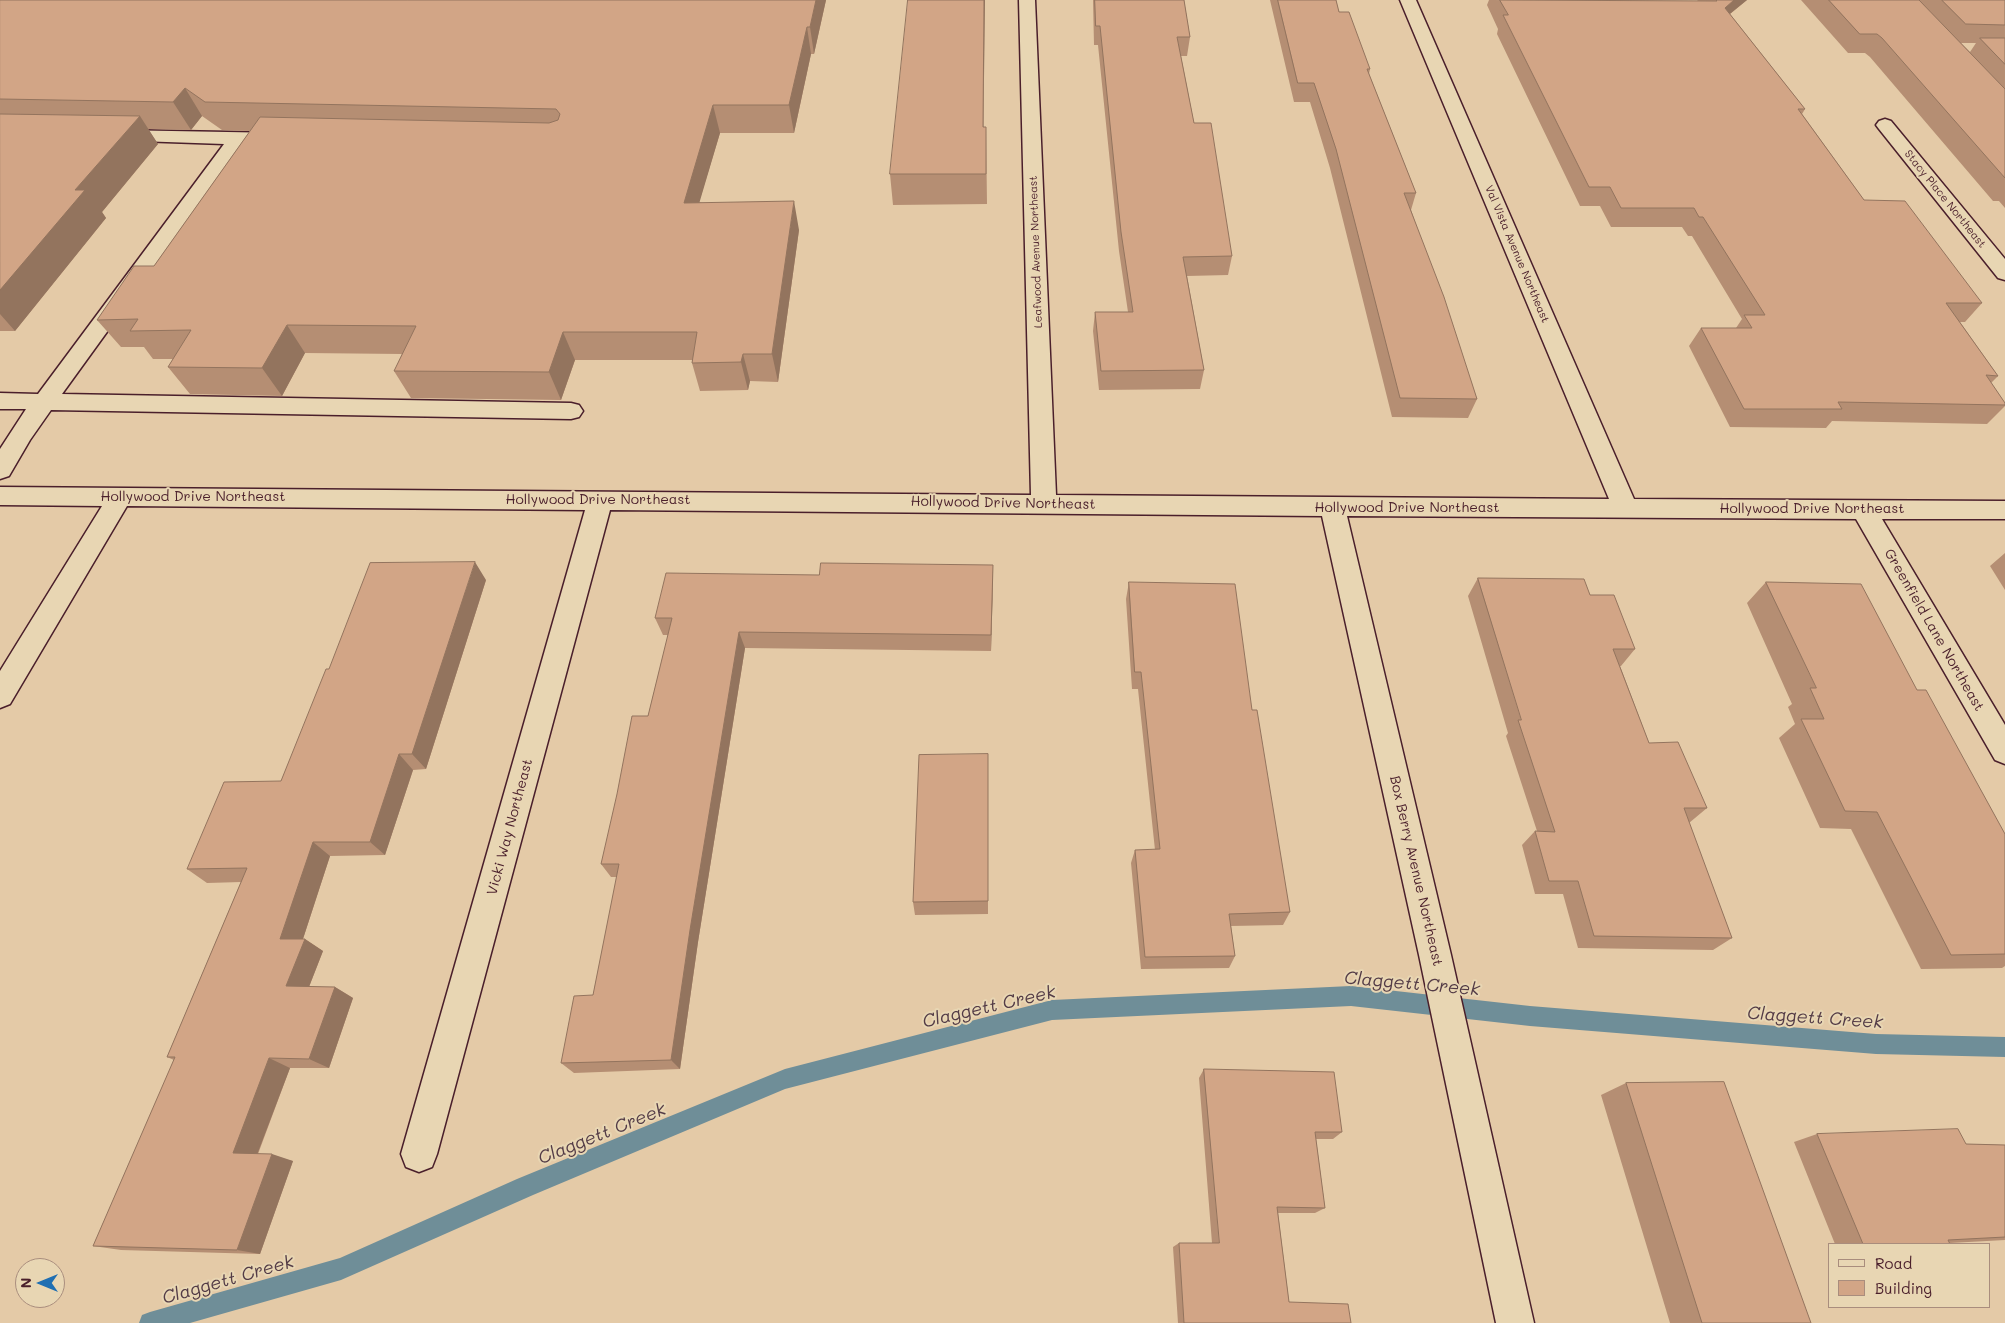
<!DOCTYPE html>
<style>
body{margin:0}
#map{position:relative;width:2005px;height:1323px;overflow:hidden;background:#e4caa7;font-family:Mali,sans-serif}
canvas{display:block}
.legend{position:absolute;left:1828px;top:1243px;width:162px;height:65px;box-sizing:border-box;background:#e8d6b3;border:1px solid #a98d7d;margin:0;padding:6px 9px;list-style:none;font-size:15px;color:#4a1f2b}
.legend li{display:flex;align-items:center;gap:10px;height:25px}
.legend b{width:25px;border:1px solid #a98d7d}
.north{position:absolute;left:15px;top:1258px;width:50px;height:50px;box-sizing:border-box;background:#e8d6b3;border:1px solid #a98d7d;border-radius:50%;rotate:270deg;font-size:14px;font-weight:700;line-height:20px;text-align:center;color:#4a1f2b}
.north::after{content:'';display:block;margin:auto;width:18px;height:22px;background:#1f6fb2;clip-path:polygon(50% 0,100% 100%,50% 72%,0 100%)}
</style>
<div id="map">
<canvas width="2005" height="1323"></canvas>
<ul class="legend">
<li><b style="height:6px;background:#e8d6b3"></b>Road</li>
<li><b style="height:14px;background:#d2a586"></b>Building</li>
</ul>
<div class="north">N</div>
</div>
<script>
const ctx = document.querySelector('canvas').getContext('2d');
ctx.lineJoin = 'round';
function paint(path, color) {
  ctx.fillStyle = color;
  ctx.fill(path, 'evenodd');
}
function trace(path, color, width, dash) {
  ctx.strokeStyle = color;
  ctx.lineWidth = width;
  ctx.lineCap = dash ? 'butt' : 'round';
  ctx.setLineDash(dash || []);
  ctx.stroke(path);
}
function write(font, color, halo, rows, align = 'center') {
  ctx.font = font + ' Mali,sans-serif';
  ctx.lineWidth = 4;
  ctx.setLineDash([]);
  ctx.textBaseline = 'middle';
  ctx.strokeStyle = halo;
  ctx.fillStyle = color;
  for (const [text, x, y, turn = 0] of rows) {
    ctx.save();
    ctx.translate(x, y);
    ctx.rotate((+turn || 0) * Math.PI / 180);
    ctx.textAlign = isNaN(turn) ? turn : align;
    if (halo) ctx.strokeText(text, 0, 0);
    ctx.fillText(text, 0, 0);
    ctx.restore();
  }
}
paint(new Path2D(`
 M1351,986L1530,1006L1876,1034L2005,1037V1057L1876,1054L1530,1026L1351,1006L1052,1020L785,1089L533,1195L341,1280L190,1323H139L142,1315L150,1312L340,1258L517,1179L785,1069L1052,1000Z`), '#6f8e98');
const minor = new Path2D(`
 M1019,0H1035L1056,495L1609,499L1400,0H1416L1634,499L2005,501V519H1882L2005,725V764L1995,760L1856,519L1347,516L1451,955L1534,1323H1496L1419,955L1322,516L610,510L437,1154L432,1167L419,1172L406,1167L401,1154L585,510L127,506L10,704L0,708V671L102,506L0,505V487L1031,495Z
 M1885,119L1891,121L2005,259V280L1998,278L1879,129L1876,125L1879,121Z
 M116,130L283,133L290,135L292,139L290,143L243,144L62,394L571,403L579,405L583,411L579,417L571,419L51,410L30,440L9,476L0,479V449L26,409H0V393L38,394L224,144L109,140L107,136L109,132Z`);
trace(minor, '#4a1f2b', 3);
paint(minor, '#e8d6b3');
paint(new Path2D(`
 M0,0H826L814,54H811L794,133H720L699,202L799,230L778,382L750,381L748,390L700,391L692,363V360H575L561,400L411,398L394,371L402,354L305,353L282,396L190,394L168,367L173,359H153L144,347H121L97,320L154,266L250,131L222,130L202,116L191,130L148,129L158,144L102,212L106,218L15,331H0Z
 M1093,0H1184L1190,37L1187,56H1181L1194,123L1232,256L1228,275L1187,276L1204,370L1200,389L1099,390L1093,331L1095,312H1128L1119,251L1098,45H1094Z
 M1270,0H1336L1339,12L1370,69L1369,74L1416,193L1411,210L1477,399L1468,418L1392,417L1330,168L1310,102H1294Z
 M1489,0L1698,1L1697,0H1747L1730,14L1805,109L1802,114L1864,200L1982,303L1965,322H1960L1998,376L1991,383L2005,403V406L1987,424L1832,421L1826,428L1730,427L1689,346L1701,328H1736L1742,319L1692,236H1688L1682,227H1611L1600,206H1580L1497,34L1498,29L1487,5Z
 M1801,0H2005V208L1999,201H1993L1870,57L1865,53H1848ZM1961,43H1976L1970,52Z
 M983,127H986L987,204L893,205L890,174Z
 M2005,553V590L1990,566Z
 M993,565L991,651L745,648L698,942L680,1069L574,1073L561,1063L593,995L617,877H611L601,864L648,716L668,635H663L655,618L819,575Z
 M1478,578L1590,595L1635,649L1621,666H1620L1649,743L1707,808L1689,823L1732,938L1713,950L1578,948L1563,894H1535L1522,845L1535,831H1537L1506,736L1508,733L1468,596Z
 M486,580L426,769L413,770L385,855L330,856L303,939H305L323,951L309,987H335L353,998L329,1068H290L258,1154L293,1161L260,1254L121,1250L93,1246L174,1060L167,1057L241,882L207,883L187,869L281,781L329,669Z
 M1129,582L1252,710L1290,912L1283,925L1231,926L1235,956L1229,968L1141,969L1131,863L1135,850H1155L1138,689H1132L1126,599Z
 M1766,582L1917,690L2005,834V966L2002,968L1921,969L1851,829L1820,828L1779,738L1795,724L1788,707L1792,704L1747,603Z
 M988,754V914L915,915L913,902Z
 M1204,1069L1342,1132L1333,1139H1316L1325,1208L1315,1213H1278L1289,1302L1351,1323H1178L1173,1247L1179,1243H1212L1199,1078Z
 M1626,1083L1811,1323H1670L1601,1095Z
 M1817,1134L1966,1144L2005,1145V1240L1950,1243V1244H1835L1794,1142Z`), '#b58e73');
paint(new Path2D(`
 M816,0H826L814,54L810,27Z
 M984,0H985L983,157V127Z
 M1734,0H1747L1715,26L1725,8Z
 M807,27L811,54L794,133L789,105Z
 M185,88L202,116L191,130L173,102Z
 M713,105L720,133L691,231L684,203Z
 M140,116L158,144L102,212L106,218L15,331L0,314V290L75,190Z
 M794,201L799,230L778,382L772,354Z
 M287,325L305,353L282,396L262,368Z
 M563,332L575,360L561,400L549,372Z
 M743,354L750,381L748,390L741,362Z
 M475,562L486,580L426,769L412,754Z
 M993,565V582L991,651V635Z
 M739,632L745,648L698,942L680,1069L671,1060L690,930Z
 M399,754L413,770L385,855L370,842Z
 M313,842L330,856L299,951L280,939Z
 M305,939L323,951L305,997L286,986Z
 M335,987L353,998L329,1068L309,1059Z
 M269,1058L290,1068L255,1160L233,1153Z
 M272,1154L293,1161L260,1254L237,1250Z`), '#93745e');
const building = new Path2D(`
 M0,0H816L810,27H807L789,105H713L684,203L794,201L772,354H743L741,362L692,363L697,332H563L549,372L394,371L416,326L287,325L262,368L168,367L191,330L130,331L138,319L97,320L134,266H154L260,117L549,123L558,120L560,114L556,109L205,102L185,88L173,102L0,99Z
 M908,0H984L983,127H986V174H890Z
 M1095,0H1184L1190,37H1177L1194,123H1211L1232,256L1183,257L1204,370L1101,371L1095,312H1133L1121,232L1100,26H1096Z
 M1278,0H1336L1339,12H1349L1370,69H1367L1416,193H1404L1444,297L1477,399L1400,398L1336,149L1314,83H1298Z
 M1500,0L1717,1L1716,0H1734L1725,8L1805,109H1798L1864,200L1905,201L1982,303H1946L1998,376L1986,375L2005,403V405L1838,402L1842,409H1744L1701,328H1752L1744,315H1765L1703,217H1699L1694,208H1621L1610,187H1589L1503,15H1508Z
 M1829,0H1919L2005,89V178L1882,38L1877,34H1860Z
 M1942,0H2005V25L1966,24Z
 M1980,38H2005V64Z
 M0,114L140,116L75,190H85L0,290Z
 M475,562L412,754H399L370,842H313L280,939H305L286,986L335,987L309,1059L269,1058L233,1153L272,1154L237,1250L93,1246L175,1057H167L247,868L187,869L224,782L281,781L326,669H329L370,563Z
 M821,563L993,565L991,635L739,632L690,930L671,1060L561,1063L574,996L593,995L619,864H601L617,794L632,716H648L672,618H655L666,573L819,575Z
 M1478,578L1584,579L1590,595H1614L1635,649H1613L1649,743L1678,742L1707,808H1684L1732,938L1594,936L1578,881H1549L1535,831L1555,832L1518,720H1521Z
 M1129,582L1235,584L1252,710H1257L1290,912L1229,914L1235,956L1145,957L1135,850L1160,849L1141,672H1135Z
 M1766,582L1861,584L1917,690H1926L2005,834V954L1951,955L1877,812L1845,811L1801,719H1824L1810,688H1816Z
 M988,754V901L913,902L919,755Z
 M1204,1069L1334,1072L1342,1132H1315L1325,1208L1277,1207L1289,1302L1348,1304L1351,1323H1184L1179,1243H1219Z
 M1724,1082L1811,1323H1702L1626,1083Z
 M1958,1129L1966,1144L2005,1145V1237L1948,1240L1950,1244H1863L1817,1134Z`);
paint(building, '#d2a586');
trace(building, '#93745e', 1);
write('11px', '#4a1f2b', '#e8d6b3', [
 ["Stacy Place Northeast",1945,199,51],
 ["Leafwood Avenue Northeast",1036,252,-92],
 ["Val Vista Avenue Northeast",1517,254,67]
]);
write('14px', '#4a1f2b', '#e8d6b3', [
 ["Hollywood Drive Northeast",193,497],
 ["Hollywood Drive Northeast",598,500],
 ["Hollywood Drive Northeast",1003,503,1],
 ["Hollywood Drive Northeast",1407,508],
 ["Hollywood Drive Northeast",1812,509],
 ["Greenfield Lane Northeast",1934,630,60],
 ["Vicki Way Northeast",510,827,-75],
 ["Box Berry Avenue Northeast",1416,871,77]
]);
write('italic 18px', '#533b46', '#e8d6b3', [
 ["Claggett Creek",1412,984,5],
 ["Claggett Creek",989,1007,-13],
 ["Claggett Creek",1815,1018,4],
 ["Claggett Creek",602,1134,-22],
 ["Claggett Creek",228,1280,-16]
]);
</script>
